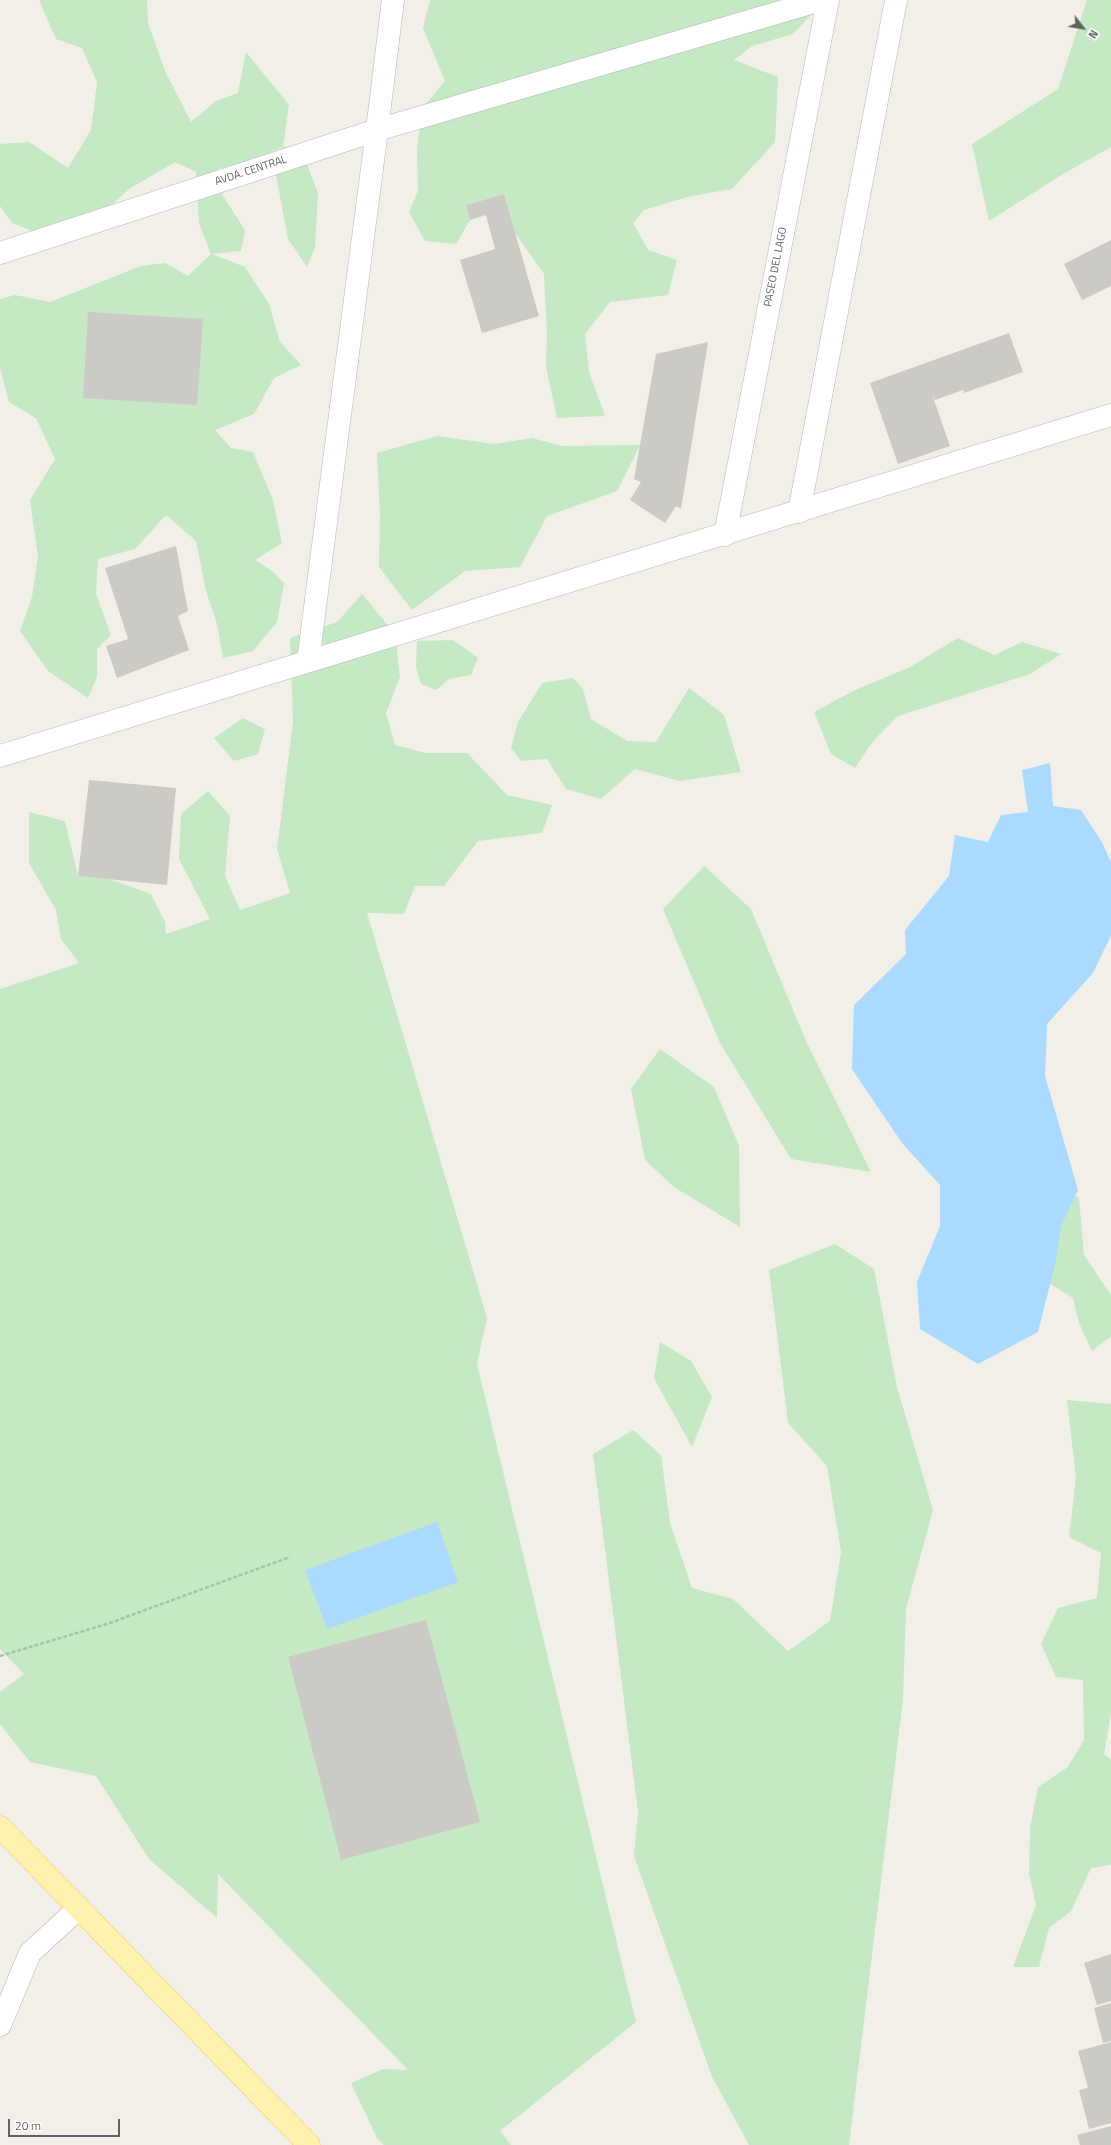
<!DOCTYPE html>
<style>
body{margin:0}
#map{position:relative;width:1111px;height:2145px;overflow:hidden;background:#f1efe8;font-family:"Titillium Web",sans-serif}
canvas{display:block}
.north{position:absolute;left:1063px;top:8px;width:40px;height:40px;-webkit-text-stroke:3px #fff;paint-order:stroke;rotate:121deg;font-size:11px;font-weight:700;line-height:16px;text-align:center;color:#5f6368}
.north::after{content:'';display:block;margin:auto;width:14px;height:18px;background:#5f6368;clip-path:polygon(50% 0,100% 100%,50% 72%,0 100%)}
.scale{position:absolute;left:8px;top:2119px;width:112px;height:18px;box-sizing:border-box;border:2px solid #5f6368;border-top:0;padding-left:5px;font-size:12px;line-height:14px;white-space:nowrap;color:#5f6368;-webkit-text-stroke:3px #fff;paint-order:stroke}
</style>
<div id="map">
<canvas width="1111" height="2145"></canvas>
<div class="north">N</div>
<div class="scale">20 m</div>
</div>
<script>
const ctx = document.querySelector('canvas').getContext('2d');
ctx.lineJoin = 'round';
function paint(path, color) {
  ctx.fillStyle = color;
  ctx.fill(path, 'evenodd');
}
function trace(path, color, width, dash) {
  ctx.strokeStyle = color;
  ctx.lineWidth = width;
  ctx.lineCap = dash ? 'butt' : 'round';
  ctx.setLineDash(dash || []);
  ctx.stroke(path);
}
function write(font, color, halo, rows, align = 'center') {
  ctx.font = font + ' "Titillium Web",sans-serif';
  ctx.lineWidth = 3;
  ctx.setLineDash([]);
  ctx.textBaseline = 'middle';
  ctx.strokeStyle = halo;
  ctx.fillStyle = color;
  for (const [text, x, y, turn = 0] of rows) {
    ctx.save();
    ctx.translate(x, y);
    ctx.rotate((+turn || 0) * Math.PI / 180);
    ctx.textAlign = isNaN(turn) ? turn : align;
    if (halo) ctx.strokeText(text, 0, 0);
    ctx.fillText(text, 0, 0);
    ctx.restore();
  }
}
paint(new Path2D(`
 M39,0H147L148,23L165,71L191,122L216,101L238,93L246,52L289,105L283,146L303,154L318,193L315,248L307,267L288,239L274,164L283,147L247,162L217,169L223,196L245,230L241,251L212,254L245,267L269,304L280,342L301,365L274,378L254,414L215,430L231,448L253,452L273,500L282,543L255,560L271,570L284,583L277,622L253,651L223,658L217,624L206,591L196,541L166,515L135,549L98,559L96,594L111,635L97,649V677L88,698L48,671L20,631L32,597L38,557L30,500L55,459L36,418L9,402L0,368V299L15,295L50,302L141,266L165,263L188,276L211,254L199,223L196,172L175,162L129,189L92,223L47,237L12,223L0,206V144L29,142L68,168L91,130L97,82L82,48L56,39Z
 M430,0H817L820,5L793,34L752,46L734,60L778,77L775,142L732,189L691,196L644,210L633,223L648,250L677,260L668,295L610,302L585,334L589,372L605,416L557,418L546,367L547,334L544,274L515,233L504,194L466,205L470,220L456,244L425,241L409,212L418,191L417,150L422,109L445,81L423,28Z
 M1087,0H1111V147L1063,174L989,221L972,144L1058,89Z
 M437,436L494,444L532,438L562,446L640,445L617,491L547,516L520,567L465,571L412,610L379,567L380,515L377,453Z
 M362,594L395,634L400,677L386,713L395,745L426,753H467L507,795L552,805L542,833L478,841L444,886H415L404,914L367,913L487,1318L477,1364L636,2022L500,2131L511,2145H384L377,2138L351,2083L383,2069L408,2070L218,1874L217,1918L149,1859L96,1776L30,1762L0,1724V1692L24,1674L0,1649V989L79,963L61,939L56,910L29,863V812L65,821L78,876L109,879L151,894L165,922L166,934L210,919L179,859L181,814L208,791L230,816L225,876L240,910L290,893L277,849L293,721L290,638L337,622Z
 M958,638L994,655L1022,642L1061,654L1030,674L898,716L873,741L855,768L831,754L814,712L855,690L910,667Z
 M453,640L478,658L471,675L449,679L436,690L421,684L416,667L417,641Z
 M573,678L583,689L591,719L627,741L656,742L689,688L724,715L741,772L679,781L635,769L601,799L566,789L547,759L521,761L511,748L518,722L542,683Z
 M243,718L265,729L258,754L234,761L214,738Z
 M704,866L751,909L806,1041L871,1172L791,1159L720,1043L663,909Z
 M660,1049L714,1087L739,1146L740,1227L674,1187L645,1160L631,1089Z
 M1061,1186L1079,1198L1084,1255L1111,1295V1336L1092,1351L1079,1323L1073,1298L1037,1276Z
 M835,1244L874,1269L897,1387L933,1510L906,1609L903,1699L849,2145H749L712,2077L634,1856L638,1812L593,1454L633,1430L661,1455L670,1523L692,1588L733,1599L788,1651L830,1621L841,1552L827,1466L788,1423L769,1270Z
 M660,1342L691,1361L712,1397L692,1447L654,1378Z
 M1067,1400L1111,1404V1712L1104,1754L1111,1760V1865L1091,1868L1071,1911L1049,1928L1039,1967H1013L1036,1905L1029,1873L1030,1828L1038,1787L1068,1767L1084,1740L1083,1680L1056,1677L1041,1644L1058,1608L1097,1598L1101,1553L1069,1537L1076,1478Z`), '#c5e8c5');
paint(new Path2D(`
 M1050,763L1053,806L1081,810L1103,844L1111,863V935L1093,973L1047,1024L1045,1076L1078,1190L1061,1226L1055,1265L1038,1332L978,1364L920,1329L917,1282L940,1226V1185L902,1143L852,1069L854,1005L906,954L905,930L949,876L955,835L988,842L1001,815L1028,812L1022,770Z
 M437,1522L458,1582L327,1629L305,1570Z`), '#aadaff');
paint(new Path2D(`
 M504,194L539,316L482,333L460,260L495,249L486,215L470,220L466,205Z
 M1111,240V286L1082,300L1064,264Z
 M88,312L203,319L197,405L83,398Z
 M1009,333L1023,372L964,393L963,390L935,400L932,394L950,446L898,464L870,383Z
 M708,342L681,509L676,506L665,523L630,500L641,482L634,479L656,354Z
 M176,546L188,611L178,616L189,650L117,678L106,646L128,639L105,568Z
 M89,780L176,788L167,885L78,876Z
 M426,1620L480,1822L341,1860L288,1657Z
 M1111,1954V2001L1097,2005L1084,1963Z
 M1111,2003V2041L1103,2043L1094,2008Z
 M1111,2042V2123L1089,2129L1079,2090L1088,2088L1078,2051Z
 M1111,2126V2145H1080L1077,2135Z`), '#cccac5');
const street = new Path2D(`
 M0,253L377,130L393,0
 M799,512L896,0
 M725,535L828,0
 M308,661L377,130L821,0
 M0,756L1111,415
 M0,2025L30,1953L79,1908`);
const primary = new Path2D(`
 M0,1827L309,2145`);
trace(street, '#b5b8bc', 23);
trace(primary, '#f2c960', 23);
trace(new Path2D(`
 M0,1656L107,1624L290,1557`), '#9cc7a9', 2.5, [4, 2]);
trace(street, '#fff', 22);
trace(primary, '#fff2af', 22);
write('11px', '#5f6368', '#fff', [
 ["AVDA. CENTRAL",251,171,-18],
 ["PASEO DEL LAGO",776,267,-79]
]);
</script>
